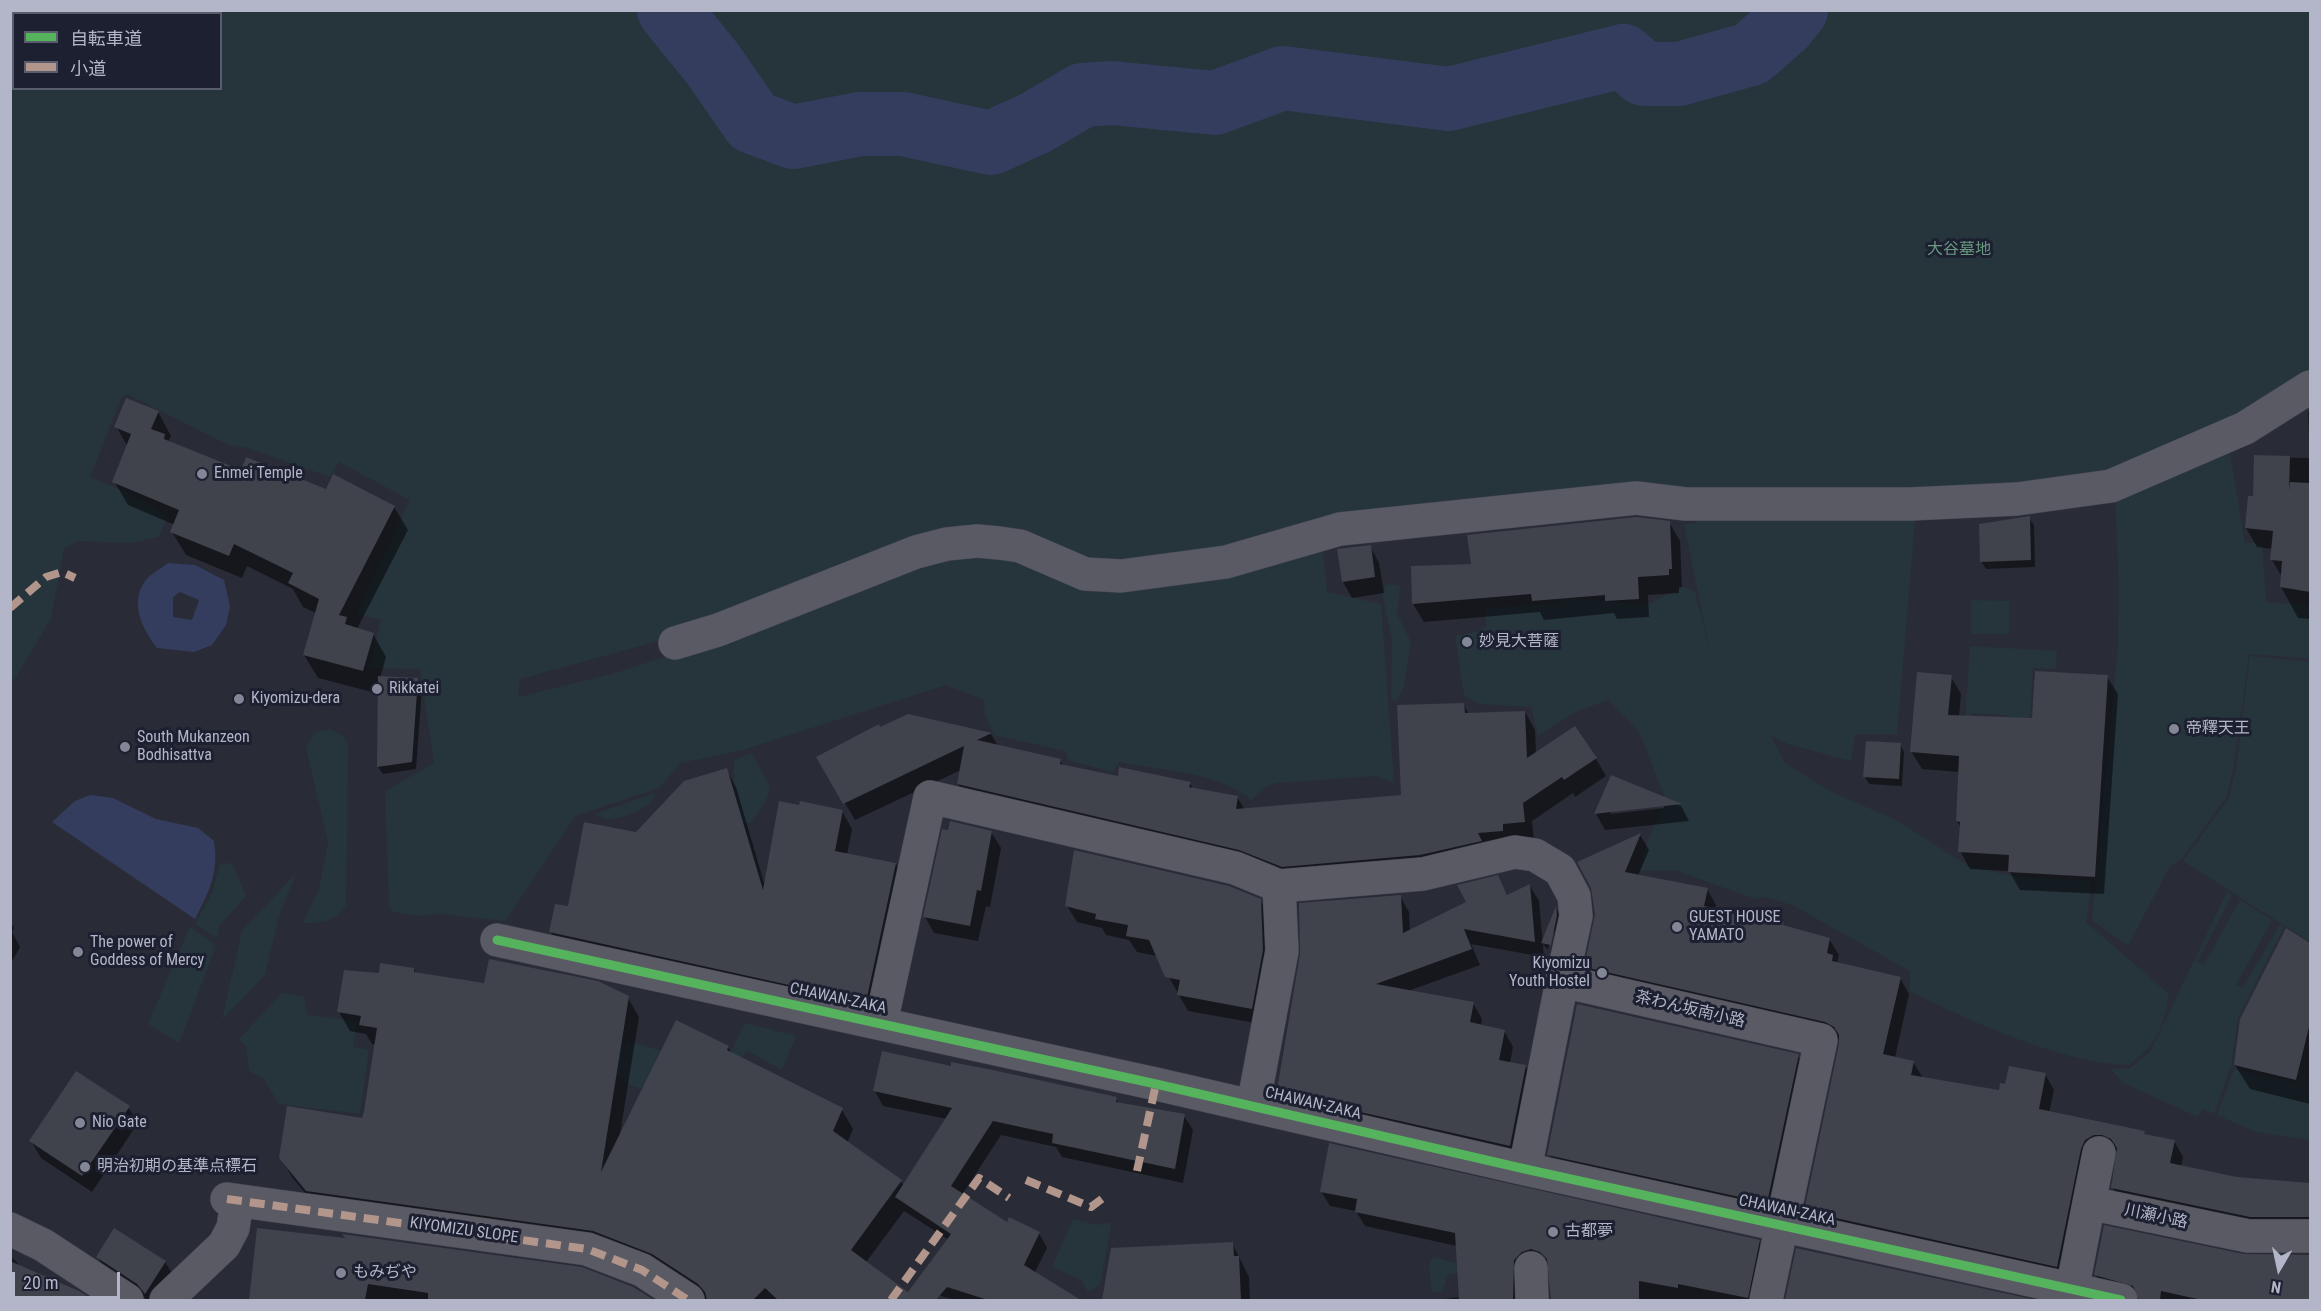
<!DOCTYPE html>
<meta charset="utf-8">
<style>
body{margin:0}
#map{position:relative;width:2321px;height:1311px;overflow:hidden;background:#292c36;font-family:"Roboto Condensed","Noto Sans JP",sans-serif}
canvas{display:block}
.frame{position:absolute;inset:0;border:12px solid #b2b6c8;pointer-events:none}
.legend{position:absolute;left:12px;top:12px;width:210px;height:78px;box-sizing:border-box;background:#1c2031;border:2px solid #585c6d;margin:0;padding:8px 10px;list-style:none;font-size:18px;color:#b2b6c8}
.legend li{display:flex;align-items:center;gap:12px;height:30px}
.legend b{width:30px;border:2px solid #585c6d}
.north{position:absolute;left:2249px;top:1239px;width:60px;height:60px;-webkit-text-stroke:4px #1c2031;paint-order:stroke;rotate:189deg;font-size:16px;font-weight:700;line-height:24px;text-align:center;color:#b2b6c8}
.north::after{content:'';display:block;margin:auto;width:21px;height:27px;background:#b2b6c8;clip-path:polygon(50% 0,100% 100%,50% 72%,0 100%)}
.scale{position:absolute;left:12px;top:1272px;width:108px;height:27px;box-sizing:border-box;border:3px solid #b2b6c8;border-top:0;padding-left:8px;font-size:18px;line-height:21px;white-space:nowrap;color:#b2b6c8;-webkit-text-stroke:4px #1c2031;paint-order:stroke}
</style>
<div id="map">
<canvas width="2321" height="1311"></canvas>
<div class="frame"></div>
<ul class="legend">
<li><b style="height:8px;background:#56b35d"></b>自転車道</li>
<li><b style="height:8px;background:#b2968c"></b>小道</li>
</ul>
<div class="north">N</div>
<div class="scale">20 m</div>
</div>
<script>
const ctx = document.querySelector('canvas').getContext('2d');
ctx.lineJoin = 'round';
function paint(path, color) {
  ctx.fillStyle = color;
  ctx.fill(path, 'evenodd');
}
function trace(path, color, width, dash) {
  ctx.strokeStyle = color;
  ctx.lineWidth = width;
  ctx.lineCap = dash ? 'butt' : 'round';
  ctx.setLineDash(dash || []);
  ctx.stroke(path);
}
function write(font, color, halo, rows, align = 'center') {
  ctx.font = font + ' "Roboto Condensed","Noto Sans JP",sans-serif';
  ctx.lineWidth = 6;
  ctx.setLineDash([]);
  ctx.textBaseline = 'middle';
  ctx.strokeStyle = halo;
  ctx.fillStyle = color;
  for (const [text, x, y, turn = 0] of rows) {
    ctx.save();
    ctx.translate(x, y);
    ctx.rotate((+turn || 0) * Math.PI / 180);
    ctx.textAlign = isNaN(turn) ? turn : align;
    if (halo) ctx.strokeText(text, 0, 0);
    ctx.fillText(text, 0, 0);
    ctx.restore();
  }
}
paint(new Path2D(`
 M10,11H2310V379L2229,425L2104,475L1913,497H1687L1637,492L1320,527L1230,557L1103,569L1076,563L1016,540L956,534L925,540L673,637L520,679L518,697L619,672L724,637L859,590L918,562L943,553L972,549L1004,550L1017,553L1083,581L1099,584H1132L1231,569L1322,542L1327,592L1381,604L1394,783L1376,776L1277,783L1266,786L1251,800C1221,772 1158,770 1119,762L1113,772L1068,760L1065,751L994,735L985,715L984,700L946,685L743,750L681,763L659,788L575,816L505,921L440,914L414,916L392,911L389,903L385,791L434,763L420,669L369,668L381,620L356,614L410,500L339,462L330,477L248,448L229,445L127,394L122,396L90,477C118,489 146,498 168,518L158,537L131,543L77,541L64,549L51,618L15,679L11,680ZM14,14H220V88H14Z
 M2230,453L2245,543H2262L2266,602L2310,606V659L2249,654L2234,765L2227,796L2182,859L2170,866L2128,946L2092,920L2118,646L2119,590L2115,494Z
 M1916,510L1897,734H1855L1851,761L1790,745L1771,736L1785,763L1830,791L1898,821L1968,866L2008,875L2092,881L2086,922L2169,994C2164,1027 2157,1044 2129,1065C2064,1064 1969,1021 1910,991V971L1792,905L1765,897L1755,899L1675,870L1639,871L1648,839L1666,800L1639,731L1608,700L1573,713L1538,736L1531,707L1478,704L1464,695L1455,636L1475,632L1486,626L1485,608L1551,604L1565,598L1648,604L1684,587L1695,592L1709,647L1684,524L1696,523L1693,512Z
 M1386,584L1400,586L1397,614L1411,642L1404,686L1396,701L1391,700L1392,640L1382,593Z
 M1971,600L2009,601V634H1971Z
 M1970,646L2057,651L2056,669L2033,668L2029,732L2006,724V715L1971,713V722H1965Z
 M2250,656L2310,662V942L2183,861L2229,798L2236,768Z
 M330,729L344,737L348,745L346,905C335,922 323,923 303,923L319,889L328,842L306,748L314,733Z
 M752,753L770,788L766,801L750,823L717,816L719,797L734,788V760Z
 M656,793C652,809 622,819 607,819C603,819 598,815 594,814Z
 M232,863L246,896L220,925L217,938L195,924L212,893L220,864Z
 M296,873L278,919L265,975L222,1020L242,931Z
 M2227,892L2232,895L2197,962L2204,965L2240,900L2272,920L2236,985L2243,988L2280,924L2284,927L2238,1018L2231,1066L2214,1114L2202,1109L2198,1117L2123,1083L2111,1069L2130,1068L2150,1052Z
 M190,926L216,946L179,1043L148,1024Z
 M282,993L304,997L307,1015L357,1021L353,1047L369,1050L360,1114L279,1104L263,1078L249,1071L246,1046L239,1039Z
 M745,1023L796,1036L782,1070L746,1050L732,1075L722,1070Z
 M626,1040L665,1052L652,1092L623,1083L624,1078L603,1072L607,1042L625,1046Z
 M2234,1069L2292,1082L2301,1078L2310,1080V1140L2256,1132L2217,1115Z
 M1073,1219L1097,1225L1109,1222L1111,1227L1100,1285L1088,1292L1081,1280L1052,1267Z
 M1433,1257L1482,1270L1448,1274L1442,1292H1432L1429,1265Z`), '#26343c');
paint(new Path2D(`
 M168,563L195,565L224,580L230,606L226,625L212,645L194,652L157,648C143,630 129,603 145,581C150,574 162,568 168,563ZM180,592L199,600L192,620L173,617V597Z
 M90,795L113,798L156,819L198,828L214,841C219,872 209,892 195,919L52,822L75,801Z`), '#353d5f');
paint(new Path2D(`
 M2310,411V619L2298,618L2281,587L2282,577L2272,560L2273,549L2257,547L2246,528L2254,498L2255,457L2310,458L2308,412Z
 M158,412L171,436L168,442L242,472L394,507L408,530L357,629L373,634L386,657L380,678L417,679L422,687L416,769L383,774L378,767V685L376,693L318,678L304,655L316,613L303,607L293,589L247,566L242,578L186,555L172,532L175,525L128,505L114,481L128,447L116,426Z
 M2029,518L2034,525L2035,567L1986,569L1981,561Z
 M1669,522L1680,541L1682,587H1679V593L1648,595L1649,617L1617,619L1614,613L1544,620L1540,612L1424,622L1413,604L1472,565Z
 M1370,546L1379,563L1384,593L1352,598L1343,582Z
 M1951,677L1961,694L1959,717L2034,720L2107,677L2118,694L2104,894L2020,890L2009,871L1970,869L1960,851L1961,828L1957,821L1960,772L1922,769L1911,751Z
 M1463,704L1469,714L1525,712L1535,730L1536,754L1596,759L1606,776L1575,797L1573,793L1532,821L1534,839L1293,884L968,801L958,784L961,770L855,820L819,758L908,715L991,734L998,746L1060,760L1063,766L1119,778L1190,783L1193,789L1237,797L1245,810L1402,797Z
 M1900,744L1904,752L1902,786L1869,784L1865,777Z
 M726,769L736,787L765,886L842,811L852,829L847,855L896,864L906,882L876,1018L561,950L551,932L637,833Z
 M1611,777L1681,806L1689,821L1605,830L1596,814ZM1664,805V808L1611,814V811Z
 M991,832L1001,848L990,907L986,906L978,941L934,933L925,917Z
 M1640,835L1649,850L1638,876L1707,889L1716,905L1715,910L1783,924L1785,927L1829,939L1839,955L1837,963L1900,978L1909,994L1895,1058L1913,1062L1923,1078L2000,1092L2006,1086L2045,1074L2054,1090L2049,1113L2174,1141L2183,1157L2181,1167L2237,1178L2310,1184V1233L2122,1204L2113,1188L2118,1152L2112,1150L2066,1282L1815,1227L1806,1211L1841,1040L1595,982L1586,967Z
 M1497,877L1508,896L1530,886L1539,901L1544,957L1471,944L1480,965L1408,991L1473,1003L1482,1019L1481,1026L1504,1031L1513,1047L1510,1063L1525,1066L1535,1082L1519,1162L1287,1105L1278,1089L1400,896L1409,912L1410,932L1468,903Z
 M1260,900L1269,917L1261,1024L1188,1011L1157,956L1137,952L1129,940L1106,935L1102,928L1077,922L1067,906Z
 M1556,909L1560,915L1555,952L1551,951L1555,931L1551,935L1548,950L1542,943Z
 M10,921L14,928L12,932L20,947L10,965Z
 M2287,930L2310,945V1104L2250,1089L2235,1065Z
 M414,969L416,974L486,985L628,998L639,1017L620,1134L728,1047L732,1055L842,1110L853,1129L847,1143L904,1185L947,1119L883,1106L875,1091L952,1067L1116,1098L1119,1104L1184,1116L1193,1130L1183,1183L1062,1157L1056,1147L1001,1135L962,1195L1007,1224L1039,1233L1047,1248L1034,1274L1059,1298L1058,1300H955L931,1293L949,1240L904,1211L861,1269L895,1300H706L661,1272L319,1210L292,1177L281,1158L363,1120L376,1045L372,1044L366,1034L350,1031L339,1012L380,974Z
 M1798,1056L1807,1072L1776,1219L1558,1171L1549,1154Z
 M128,1107L138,1123L92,1192L41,1158L31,1141Z
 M1321,1191L1759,1241L1767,1256L1758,1300H1552L1549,1266L1539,1264L1521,1300H1436L1460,1297L1457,1246L1365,1226L1356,1211L1330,1206Z
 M259,1230L633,1288L652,1300H250Z
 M1232,1243L1249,1277L1250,1300H1103L1113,1249Z
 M1797,1250L2029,1300H1787Z
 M10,1255L21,1267L91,1300H10Z
 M2244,1256H2310V1300H2141L2135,1297L2104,1290L2096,1275Z
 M98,1257L165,1262L175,1278L161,1300H148L107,1274Z`), '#0007');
trace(new Path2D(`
 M669,10L712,63L753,122L793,137L860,124H903L991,143L1035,123L1083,95L1112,93L1215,103L1283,78L1449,99L1623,56L1644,74H1679L1751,54L1783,26L1796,10`), '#353d5f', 64);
paint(new Path2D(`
 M126,398L159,411L151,429L165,434L164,439L241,470L246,457L326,489L333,474L395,506L339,615L347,617L345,624L374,633L363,671L303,655L319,599L288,583L293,573L234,544L229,556L170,532L179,510L112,482L131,434L114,427Z
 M2254,455L2290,456L2289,491L2290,482L2310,483V592L2280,587L2282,561L2270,560L2273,531L2245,528L2248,496H2253Z
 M2030,516L2031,560L1980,562L1979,524Z
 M1636,517L1670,521L1672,569H1669V575L1638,577L1639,599L1605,601V595L1532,601L1531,594L1412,604L1411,566L1471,564L1467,535Z
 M1371,545L1375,577L1342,582L1337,549Z
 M2035,671L2108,675L2095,877L2008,872L2009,855L1958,852L1960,822L1956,821L1959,756L1910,752L1917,672L1952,675L1948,715L2032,718Z
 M378,676L418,678L412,762L377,767Z
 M1464,703L1465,713L1525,711L1527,758L1575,726L1597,758L1564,780L1562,777L1523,803L1525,822L1503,824V831L1478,833L1482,841L1420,855L1282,867L1239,850L957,784L964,746L843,804L816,757L879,724L880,727L908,714L992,733L977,740L1061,759L1060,764L1118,776L1119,767L1191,782L1189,787L1238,796L1236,809L1401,795L1397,705Z
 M1866,741L1901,743L1899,779L1863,777Z
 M727,768L763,890L779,801L799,805L800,801L843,810L835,851L896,863L866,1002L549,932L555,904L568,906L584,822L636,832L684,781Z
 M1611,775L1682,804L1594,814Z
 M950,821L992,831L981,891L977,890L970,926L923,917L942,829L948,830Z
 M1641,833L1625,872L1708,888L1704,906L1784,922L1783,925L1830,938L1827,953L1833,955L1832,961L1901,977L1883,1054L1914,1061L1911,1075L1999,1090L2000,1083L2005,1084L2009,1066L2046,1073L2039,1109L2145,1131L2144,1134L2175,1140L2170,1163L2237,1177L2310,1183V1217H2250L2111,1188L2117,1148L2111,1139L2102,1135H2094L2085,1140L2081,1149L2057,1267L1804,1211L1839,1044V1035L1834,1027L1825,1022L1584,967L1595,914L1591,888L1577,862Z
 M1074,850L1229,886L1261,899L1263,950L1252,1009L1177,995L1180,980L1165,977L1149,940L1126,936L1128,925L1095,919L1096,914L1065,906Z
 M1498,875L1507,895L1530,884L1535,942L1464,929L1472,949L1376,984L1474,1002L1470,1022L1505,1030L1499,1060L1526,1065L1510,1146L1316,1102L1317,1098L1277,1090L1300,954L1299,903L1401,895L1403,933L1466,902L1457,885Z
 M1556,906L1557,915L1551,945L1541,943Z
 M2286,928L2310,943V1023L2296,1080L2234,1065L2240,1019Z
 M489,959L598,981L629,996L601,1172L676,1020L729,1046L727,1050L843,1108L833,1131L902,1180L851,1250L908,1292L951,1234L895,1197L952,1108L873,1091L882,1051L951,1066V1062L988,1069L1117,1097L1116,1102L1185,1114L1175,1169L1052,1143L1053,1134L993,1121L951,1186L1007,1222L1009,1217L1040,1232L1024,1265L1081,1300H988L947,1287L936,1300H778L765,1288L753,1300H707L705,1292L698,1284L652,1254L593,1231L306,1191L279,1158L287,1106L362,1118L364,1111L377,1028L359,1025L361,1016L337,1012L344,970L379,973L380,963L414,968V972L484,983Z
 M1577,1004L1799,1054L1767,1203L1547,1155Z
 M76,1071L130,1106L82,1176L29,1141Z
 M1329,1143L1760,1240L1748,1298L1678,1284V1288L1639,1281V1300H1551L1547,1259L1540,1252L1531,1249L1522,1252L1514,1260L1513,1300H1459L1455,1233L1355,1212L1357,1199L1320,1192Z
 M2104,1225L2244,1254L2310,1255V1300H2202L2161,1291L2160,1300H2139L2133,1286L2094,1275Z
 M114,1228L166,1261L145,1294L137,1284L96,1257Z
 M257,1228L345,1238L342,1234L582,1267L633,1287L654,1300H428V1293L368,1284L365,1300H249Z
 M1233,1242L1234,1256H1239L1241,1300H1102L1111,1248Z
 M1796,1248L2036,1300H1785Z
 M10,1261L79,1291L94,1300H10Z`), '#40424c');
const minor = new Path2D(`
 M675,643L718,630L916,552L947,544L977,541L999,543L1020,546L1085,574L1121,576L1226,562L1340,529L1636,498L1686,504H1910L2017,499L2111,486L2245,428L2310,387
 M497,940L1156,1084L1525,1169L2121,1300
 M881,1023L930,797L1235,868L1279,886L1423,874L1515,852L1535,855L1560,870L1574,896L1576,916L1562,981
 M1253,1106L1282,951L1279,886
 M1525,1169L1562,981L1821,1040L1766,1300
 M227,1199L587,1249L642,1270L688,1300
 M2089,1203L2099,1153
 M10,1229L43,1245L127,1300
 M1531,1268L1532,1300
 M2072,1290L2089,1203L2248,1236H2310
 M166,1300L224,1245L233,1228L237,1201`);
trace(minor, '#45474f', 34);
trace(minor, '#595a64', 33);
trace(new Path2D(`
 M10,608L46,577L62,572L75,578
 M1137,1171L1156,1084
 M1026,1180L1091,1207L1103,1198
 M227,1199L587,1249L642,1270L688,1300
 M891,1300L979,1178L1009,1198`), '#b2968c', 8, [15, 8]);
trace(new Path2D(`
 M497,940L1156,1084L1525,1169L2121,1300`), '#56b35d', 9);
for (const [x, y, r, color] of [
 [202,474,6,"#828695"],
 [1467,642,6,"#828695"],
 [377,689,6,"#828695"],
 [239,699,6,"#828695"],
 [2174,729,6,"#828695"],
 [125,747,6,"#828695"],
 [1677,927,6,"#828695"],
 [78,952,6,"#828695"],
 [1602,973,6,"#828695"],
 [80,1123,6,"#828695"],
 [85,1167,6,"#828695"],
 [1553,1232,6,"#828695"],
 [341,1273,6,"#828695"]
]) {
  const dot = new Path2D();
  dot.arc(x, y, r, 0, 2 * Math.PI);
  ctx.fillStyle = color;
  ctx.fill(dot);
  trace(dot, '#1c2031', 2);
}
write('16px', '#69997f', '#1c2031', [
 ["大谷墓地",1959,250]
]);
write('16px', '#b2b6c8', '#1c2031', [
 ["Enmei Temple",214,474],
 ["妙見大菩薩",1479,642],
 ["Rikkatei",389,689],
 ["Kiyomizu-dera",251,699],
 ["帝釋天王",2186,729],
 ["South Mukanzeon",137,738],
 ["Bodhisattva",137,756],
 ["GUEST HOUSE",1689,918],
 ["YAMATO",1689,936],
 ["The power of",90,943],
 ["Goddess of Mercy",90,961],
 ["Kiyomizu",1590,964,"right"],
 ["Youth Hostel",1590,982,"right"],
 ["Nio Gate",92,1123],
 ["明治初期の基準点標石",97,1167],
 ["古都夢",1565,1232],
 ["もみぢや",353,1273]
], 'left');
write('16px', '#b2b6c8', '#1c2031', [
 ["CHAWAN-ZAKA",838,999,12],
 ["茶わん坂南小路",1690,1010,13],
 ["CHAWAN-ZAKA",1313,1104,13],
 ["CHAWAN-ZAKA",1787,1211,12],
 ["川瀬小路",2156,1217,12],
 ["KIYOMIZU SLOPE",464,1231,8]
]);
</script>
